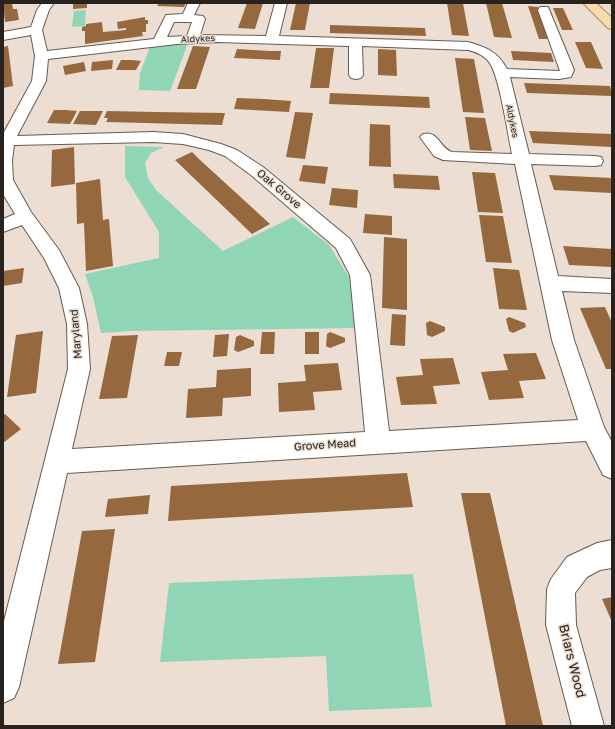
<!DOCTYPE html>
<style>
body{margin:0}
#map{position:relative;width:615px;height:729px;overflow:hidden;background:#ecded2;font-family:"Golos Text",sans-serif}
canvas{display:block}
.frame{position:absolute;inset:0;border:4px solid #28231e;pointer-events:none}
</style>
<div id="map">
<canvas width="615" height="729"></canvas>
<div class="frame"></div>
</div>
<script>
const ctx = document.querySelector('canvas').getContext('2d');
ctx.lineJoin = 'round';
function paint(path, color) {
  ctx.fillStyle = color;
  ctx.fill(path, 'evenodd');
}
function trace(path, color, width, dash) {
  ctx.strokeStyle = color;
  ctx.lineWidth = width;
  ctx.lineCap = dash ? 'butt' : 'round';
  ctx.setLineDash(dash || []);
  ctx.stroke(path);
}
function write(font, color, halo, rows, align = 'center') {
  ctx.font = font + ' "Golos Text",sans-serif';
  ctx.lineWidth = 3;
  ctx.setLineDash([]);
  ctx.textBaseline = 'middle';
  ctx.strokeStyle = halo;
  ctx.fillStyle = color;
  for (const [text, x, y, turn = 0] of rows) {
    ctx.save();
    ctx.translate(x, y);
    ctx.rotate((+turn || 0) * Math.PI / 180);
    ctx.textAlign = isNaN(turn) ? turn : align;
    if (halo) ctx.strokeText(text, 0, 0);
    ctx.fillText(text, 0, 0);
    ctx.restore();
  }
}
paint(new Path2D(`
 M86,10L85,26L72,27L74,11Z
 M188,43L170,91L139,90L140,73L150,47Z
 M125,146L164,147L151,153L145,163L148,178L156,190L223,251L293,217L329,245L349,277L355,328L131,331L101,333L93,297L85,274L159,258V232L125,177Z
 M413,574L432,707L329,711L326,656L160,662L169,583Z`), '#90d5b5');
paint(new Path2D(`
 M3,3H12L13,9H17L19,20L5,22Z
 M73,3H87V8L73,9Z
 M159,3H186L184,7L157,6Z
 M247,3H263L255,29L238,28Z
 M296,3H310L305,30H290Z
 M447,3H463L469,36L452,35Z
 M486,3H502L512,38L494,37Z
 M528,6L538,7L550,39H539Z
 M553,8H563L573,30H562Z
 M145,17V20H148V24H146V32H142L143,36L85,44V31H82V27L86,26V24L102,22L103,32L126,30V28L118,29L117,22Z
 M330,25L425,28L426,36L330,33Z
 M575,42H591L603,69L586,68Z
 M8,46L13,86L3,88V47Z
 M193,46L210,47L196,89H177Z
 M316,48H334L329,88H310Z
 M237,49L270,51H281L280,60L234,58Z
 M378,49L396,50L397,76L378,75Z
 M511,51L551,53L554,62L513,60Z
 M455,58L474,59L484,113L463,112Z
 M113,60L112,69L91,71L92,62Z
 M121,60H131L141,61L136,70H116Z
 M84,62L86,71L65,75L63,66Z
 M524,83L610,86L612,96L527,93Z
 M330,93L429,97L430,108L329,104Z
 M237,98L264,99L291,101L289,112L234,109Z
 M54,110H66L77,111L70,124L47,123Z
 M80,111H103L96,125L73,124Z
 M107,111L156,112L225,113L222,125L106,122L108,118H104Z
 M295,112L313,113L305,159L286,157Z
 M465,117L485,118L492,151L470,150Z
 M370,124L390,125L391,167L369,166Z
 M529,131L612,134V147L533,143Z
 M74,147L75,184L51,187L52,150Z
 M192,152L199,159L270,224L252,234L175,160Z
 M303,165L328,167L325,184L299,181Z
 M472,172L495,173L503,213L478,212Z
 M393,174L438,176L440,190L394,188Z
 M549,175L612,178V193L554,190Z
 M100,179L103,220L109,219L113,266L86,271L84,223L77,224L76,183Z
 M332,188L358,190L357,208L329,205Z
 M365,214L392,216V235L363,233Z
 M479,215L503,216L512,263L486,262Z
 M384,237L407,239V310L382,308Z
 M563,246L612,249V267L569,265Z
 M24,268L22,283L3,286V271Z
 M493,268L519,270L527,310L499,309Z
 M605,307L612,323V369H606L580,308Z
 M392,314L406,315L405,346L390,345Z
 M509,317L525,323L526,327L513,333L509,331L506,319Z
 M430,321L445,327V331L432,337L427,335L426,323Z
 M43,331L36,393L7,397L16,335Z
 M262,332H275L274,354H260Z
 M305,332H319V354H305Z
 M330,332L345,338V342L330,348L326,346L327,334Z
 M229,334L227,356L213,357L215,335Z
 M138,335L127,398L99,399L112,336Z
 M240,335L254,341V346L238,352L234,350L236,337Z
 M167,352H182L179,366H164Z
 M536,353L546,379L519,381L524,398L489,400L481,372L508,370L503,354Z
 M453,358L460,384L433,386L437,404L401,405L396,377L423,375L420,359Z
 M338,363L342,390L313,392L315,410L279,412L278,383L306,381L304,365Z
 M251,368V396L223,398L222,416L186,418L188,389L216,387L217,370Z
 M5,414L21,429L3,443V416Z
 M407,473L413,507L168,521L171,486Z
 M461,493H490L543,726H506Z
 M150,495L148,514L105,517L108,499Z
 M115,529L95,662L58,664L82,531Z
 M612,597V622L602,599Z`), '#95683d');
const minor = new Path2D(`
 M42,3H54L49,10L42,30L47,51L154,39L166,15L183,14L188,3H200L194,15L203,16L205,19L200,35L266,36L275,3H287L279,36L468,42C486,47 498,52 507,69L560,71L538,10L540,7H548L574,70L571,77L559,79L510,77L529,154L595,156L601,157L603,161L601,165L595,166L531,164L558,276L612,279V293L562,291L574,340L604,427L612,442V479L603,475L586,441L67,473L19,687L14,698L3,703V625L68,369L67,324L59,288L44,258L22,225L3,232V219L15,214L3,194V134L32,81L35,56L31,35L3,40V32L31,27L37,10ZM174,22H192L187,36L167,37ZM217,42L349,46V75L351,78L356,79L361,78L363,75L362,46L468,50C476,52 484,55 489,62C499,74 508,135 512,154L452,152C439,147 438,130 423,134L420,137L434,156L443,160L515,164L552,340L578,420L389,431L370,275L350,239L263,167L237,150L221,144L183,134L153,132L17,136L46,81L48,59L177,44ZM153,142L183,144L209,150L225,156L251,175L336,248L350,275L365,432L72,449L90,369L87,324L79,288L59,250L31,212L13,180L12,161L14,145Z
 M612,540V568L600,570L587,577L575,593L576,625L604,726H572L546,625L547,589L551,579L567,557L597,543Z`);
const major = new Path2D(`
 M583,3H596L612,18V29L608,28Z`);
trace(minor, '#675b51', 2);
trace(major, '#ac8a5a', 2);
paint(minor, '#fff');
paint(major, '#f8daaf');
write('9px', '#28231e', '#ecded2', [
 ["Aldykes",198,39,-3],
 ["Aldykes",512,121,78]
]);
write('11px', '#28231e', '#ecded2', [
 ["Oak Grove",279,189,40],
 ["Maryland",76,334,-95],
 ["Grove Mead",325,445,-4]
]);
write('13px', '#28231e', '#ecded2', [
 ["Briars Wood",572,661,76]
]);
</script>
